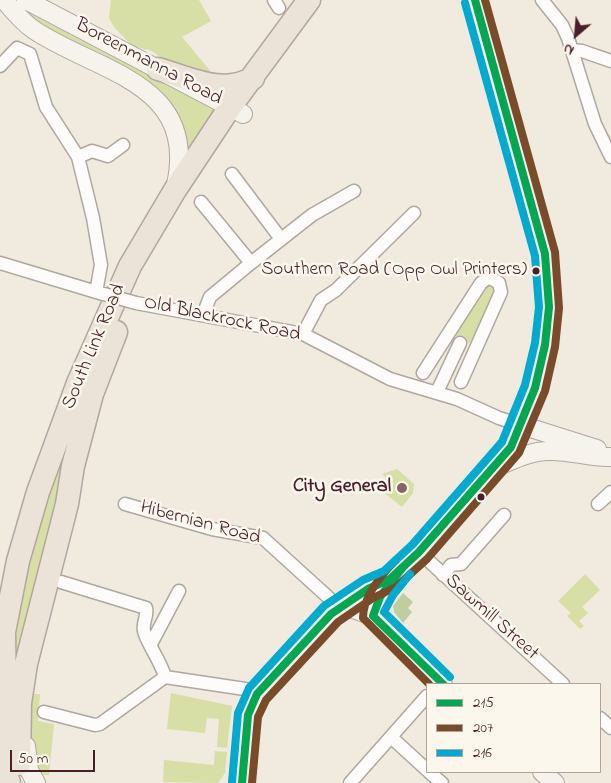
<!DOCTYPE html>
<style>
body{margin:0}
#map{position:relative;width:611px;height:783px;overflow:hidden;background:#f0eadf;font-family:"Indie Flower",sans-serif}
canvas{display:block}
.legend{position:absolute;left:426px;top:683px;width:175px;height:90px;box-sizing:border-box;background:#fbf7ec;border:1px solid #b4a19f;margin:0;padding:6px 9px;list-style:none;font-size:15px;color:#4a1f2b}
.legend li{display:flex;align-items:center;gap:10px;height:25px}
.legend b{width:25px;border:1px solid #b4a19f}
.north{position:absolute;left:551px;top:10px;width:50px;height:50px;-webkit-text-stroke:4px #fbf7ec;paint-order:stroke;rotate:207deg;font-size:14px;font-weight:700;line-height:20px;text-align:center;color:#4a1f2b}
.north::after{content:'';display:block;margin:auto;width:18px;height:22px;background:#4a1f2b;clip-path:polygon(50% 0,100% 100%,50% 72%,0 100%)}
.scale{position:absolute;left:10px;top:750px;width:85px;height:22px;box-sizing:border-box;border:2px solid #4a1f2b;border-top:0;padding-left:6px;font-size:15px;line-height:18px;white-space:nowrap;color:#4a1f2b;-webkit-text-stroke:4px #fbf7ec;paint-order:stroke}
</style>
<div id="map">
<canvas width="611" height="783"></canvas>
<ul class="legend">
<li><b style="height:6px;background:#00a651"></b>215</li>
<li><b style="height:6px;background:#7a4b2a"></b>207</li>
<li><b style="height:6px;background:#00a9ce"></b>216</li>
</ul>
<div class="north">N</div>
<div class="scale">50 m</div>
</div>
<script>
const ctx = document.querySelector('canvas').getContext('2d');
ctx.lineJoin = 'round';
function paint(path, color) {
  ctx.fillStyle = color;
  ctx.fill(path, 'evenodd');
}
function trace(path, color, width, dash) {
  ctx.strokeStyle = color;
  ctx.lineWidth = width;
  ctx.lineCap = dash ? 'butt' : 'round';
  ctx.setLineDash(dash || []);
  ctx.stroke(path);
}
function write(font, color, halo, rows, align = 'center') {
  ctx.font = font + ' "Indie Flower",sans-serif';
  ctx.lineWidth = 5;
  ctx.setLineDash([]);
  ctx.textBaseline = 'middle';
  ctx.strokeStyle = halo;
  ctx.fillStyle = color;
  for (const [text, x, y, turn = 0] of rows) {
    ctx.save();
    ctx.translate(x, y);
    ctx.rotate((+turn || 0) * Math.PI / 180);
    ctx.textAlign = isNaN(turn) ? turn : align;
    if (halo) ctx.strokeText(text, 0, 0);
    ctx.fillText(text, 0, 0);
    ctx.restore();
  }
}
paint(new Path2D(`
 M111,0H199L211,21L182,37L217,79L172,66L152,51L132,46L114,27L109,18Z
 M28,9L220,110L185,162L177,116L46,31L25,12Z
 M488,281L497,286L474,341L468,343L454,335Z
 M86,389L19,659L13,658L22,589L33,538Z
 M397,469L414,484L413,493L402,507L377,487L386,478L382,474Z
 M585,574L600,590L582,607L588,613L579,621L584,626L580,629L567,616L571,613L558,601Z
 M171,693L232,706L227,748L217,747L219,719L207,718L205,733L167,729Z
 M31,694H40L38,721L54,724L49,775L38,774L30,752Z
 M215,751L227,752L225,773L218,783L163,782L164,760L214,765Z`), '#d7dea6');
paint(new Path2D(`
 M403,593L413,602L408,608L412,612L403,623L394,612L393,606Z`), '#c0cd9e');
const street = new Path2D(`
 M274,0L279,8
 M542,0L562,25L568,38L595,124L611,157
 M572,50L582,51L611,61
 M0,66L17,48L30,54L46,107L78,157L93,218L101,265L96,292
 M78,157L92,151L108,156L123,145
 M232,174L281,239
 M201,202L251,263
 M0,263L103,294
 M136,303L303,334L390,379L457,399L499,418L521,425
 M203,315L210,297L251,263L312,215L354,191
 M303,334L321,300L336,290L414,213
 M423,373L481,283L489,277L499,283L501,292L461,382
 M437,392L460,343
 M125,504L212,529L263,538L329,598L337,609
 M598,504L611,492
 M419,552L563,684
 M443,575L451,565L461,564L504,515
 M61,582L146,608C148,616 142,623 144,631C146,642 161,661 165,677
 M151,644L179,591
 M44,712L95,725L100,724L165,677L245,689L257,694
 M600,718L611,728
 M391,737L427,770
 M429,772L442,783
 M350,783L427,696`);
const secondary = new Path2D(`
 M4,0C13,10 22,22 34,30C99,73 198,82 176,185
 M26,0L243,114
 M521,425L597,449
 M496,467C513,460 530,451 549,451C570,450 590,458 611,457
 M345,606L373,616L443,684
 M373,616L375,607L390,579L419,552L511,447L535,388L545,345L549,307L545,254L475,0
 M26,746L29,770L36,783
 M542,772L555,783
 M242,783L248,715L257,694L331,614L368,589L390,579`);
const highway = new Path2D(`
 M158,69C190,78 223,96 253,78
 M19,764L20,703L26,664L67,504L73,466L92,394L116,332
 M9,783L6,774L4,632L18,561L38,492L78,383L130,266L175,190L230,107L309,0`);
trace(street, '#b0a7a2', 15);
trace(secondary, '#b0a7a2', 20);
trace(highway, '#b0a7a2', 25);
trace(street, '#fdfcfa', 12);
trace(secondary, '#f6f2ec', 18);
trace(highway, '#ebe3d7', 22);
const streetBridge = new Path2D(`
 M104,294L136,303`);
trace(streetBridge, '#b0a7a2', 15, []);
trace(streetBridge, '#fdfcfa', 12);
trace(new Path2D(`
 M403,567L380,597L373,616L443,684
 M242,783L248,715L257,694L331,614L368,589L390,579L419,552L511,447L535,388L545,345L549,307L545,254L475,0`), '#00a651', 8);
trace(new Path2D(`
 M396,560C381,575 363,596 363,618L429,684
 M252,783L258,717L266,700L338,622L373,598L396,587L427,559L519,453L545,391L555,347L559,308L555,252L485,0`), '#7a4b2a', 8);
trace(new Path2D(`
 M410,574L393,595L384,612L450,677
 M232,782L238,713L249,688L324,606L363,580L384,571L412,545L502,442L525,385L535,343L539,307L535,256L465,3`), '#00a9ce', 8);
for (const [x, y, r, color] of [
 [536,271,4.5,"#4a1f2b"],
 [402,488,6,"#84666a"],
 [481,497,4.5,"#4a1f2b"]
]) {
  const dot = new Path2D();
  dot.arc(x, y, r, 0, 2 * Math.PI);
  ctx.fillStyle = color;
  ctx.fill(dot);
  trace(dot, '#fbf7ec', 2);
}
write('19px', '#4a1f2b', '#fbf7ec', [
 ["Southern Road (Opp Owl Printers)",527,271]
], 'right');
write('20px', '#4a1f2b', '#fbf7ec', [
 ["Boreenmanna Road",148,63,28],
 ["Old Blackrock Road",222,320,12],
 ["South Link Road",95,347,-67],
 ["Hibernian Road",200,524,15],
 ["Sawmill Street",491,618,42]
]);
write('bold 20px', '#4a1f2b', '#fbf7ec', [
 ["City General",391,488]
], 'right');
</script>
